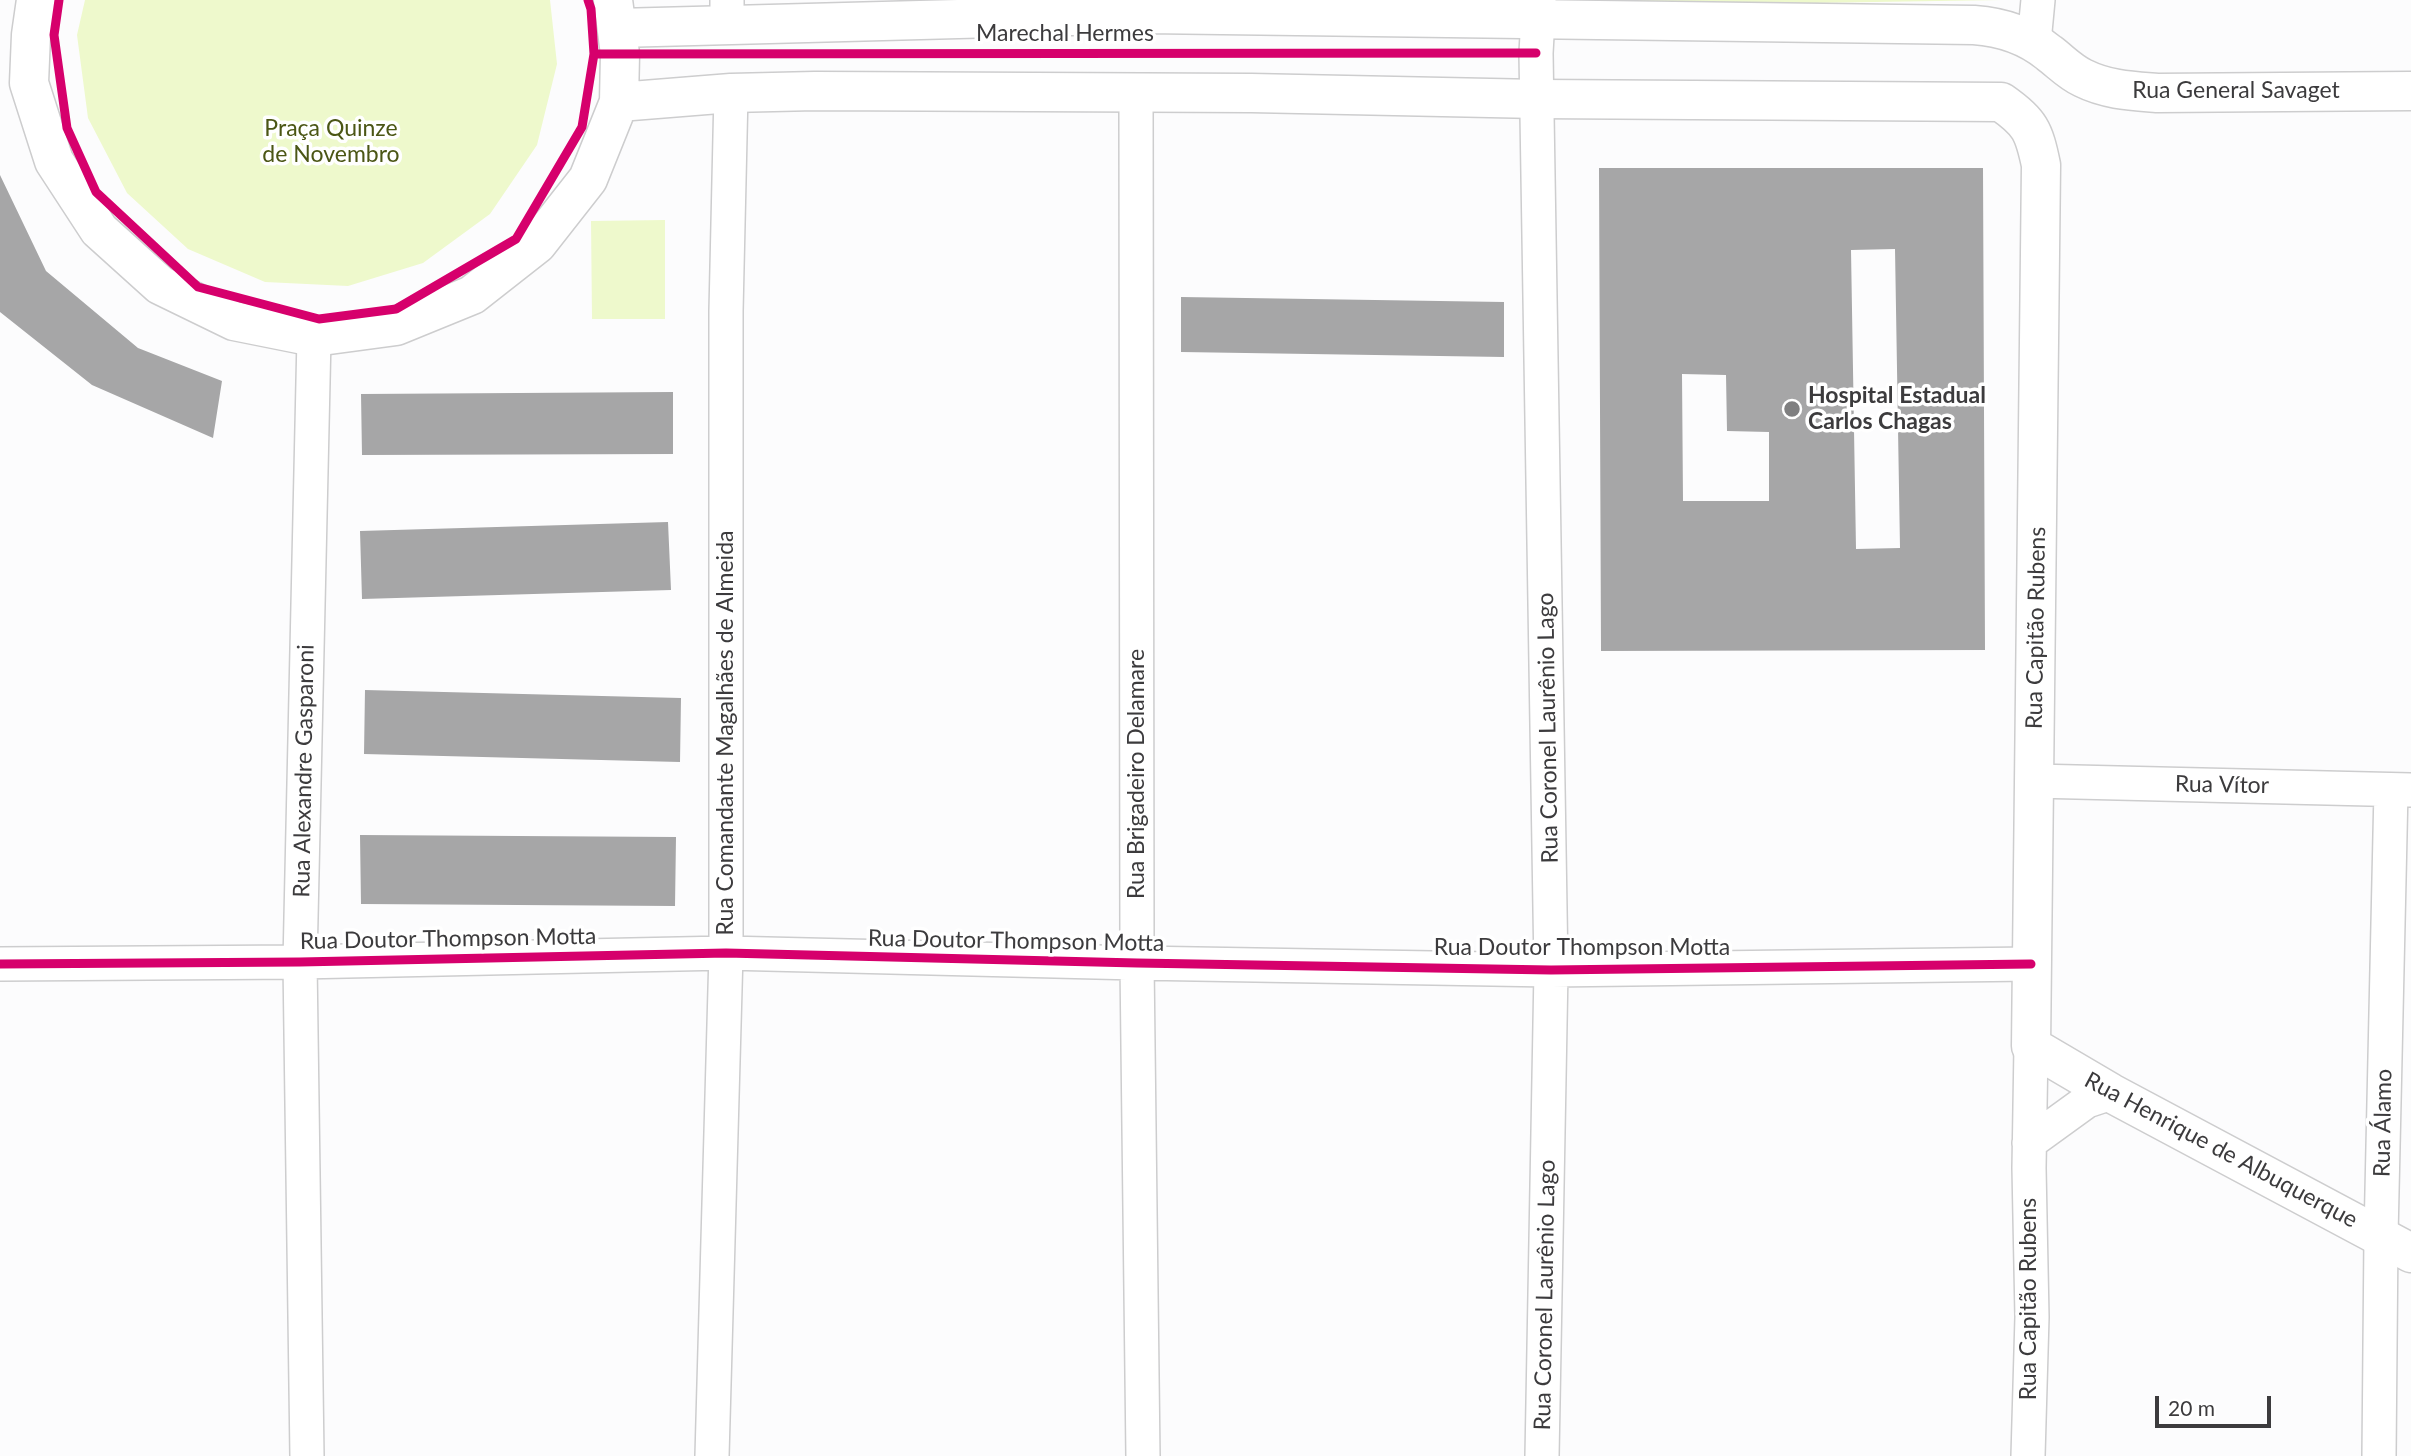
<!DOCTYPE html>
<meta charset="utf-8">
<style>
body{margin:0}
#map{position:relative;width:2411px;height:1456px;overflow:hidden;background:#fcfcfd;font-family:Lato,sans-serif}
canvas{display:block}
.scale{position:absolute;left:2155px;top:1396px;width:116px;height:32px;box-sizing:border-box;border:4px solid #3c3b3d;border-top:0;padding-left:9px;font-size:21px;line-height:24px;white-space:nowrap;color:#3c3b3d;-webkit-text-stroke:5px #fff;paint-order:stroke}
</style>
<div id="map">
<canvas width="2411" height="1456"></canvas>
<div class="scale">20 m</div>
</div>
<script>
const ctx = document.querySelector('canvas').getContext('2d');
ctx.lineJoin = 'round';
function paint(path, color) {
  ctx.fillStyle = color;
  ctx.fill(path, 'evenodd');
}
function trace(path, color, width, dash) {
  ctx.strokeStyle = color;
  ctx.lineWidth = width;
  ctx.lineCap = dash ? 'butt' : 'round';
  ctx.setLineDash(dash || []);
  ctx.stroke(path);
}
function write(font, color, halo, rows, align = 'center') {
  ctx.font = font + ' Lato,sans-serif';
  ctx.lineWidth = 7;
  ctx.setLineDash([]);
  ctx.textBaseline = 'middle';
  ctx.strokeStyle = halo;
  ctx.fillStyle = color;
  for (const [text, x, y, turn = 0] of rows) {
    ctx.save();
    ctx.translate(x, y);
    ctx.rotate((+turn || 0) * Math.PI / 180);
    ctx.textAlign = isNaN(turn) ? turn : align;
    if (halo) ctx.strokeText(text, 0, 0);
    ctx.fillText(text, 0, 0);
    ctx.restore();
  }
}
paint(new Path2D(`
 M85,0H550L557,64L537,145L490,214L423,263L348,286L265,282L188,249L127,193L88,118L77,35Z
 M1554,0H2002L1554,7Z
 M665,220V319H592L591,221Z`), '#eef9cc');
paint(new Path2D(`
 M1599,168H1983L1985,650L1601,651ZM1895,249L1900,548L1856,549L1851,250ZM1682,374L1726,375L1727,431L1769,432V501H1683Z
 M0,175L46,271L138,348L222,381L213,438L92,385L0,312Z
 M1181,297L1504,302V357L1181,352Z
 M673,392V454L362,455L361,394Z
 M668,522L671,590L362,599L360,531Z
 M365,690L681,698L680,762L364,754Z
 M360,835L676,837L675,906L361,904Z`), '#a6a6a7');
const street = new Path2D(`
 M1539,0L1536,53L1551,970L1542,1456
 M727,26V0
 M2034,42L2038,0
 M1136,93L1137,963L1143,1456
 M2034,781L2411,790
 M0,964L300,962L726,953L1137,963L1551,970L2031,964
 M2029,1143L2087,1101L2111,1093
 M307,1456L300,962L314,337
 M712,1456L726,953V311L731,93
 M2028,1456L2032,1317L2029,1168L2031,1046
 M2379,1456L2381,1236L2391,790`);
const secondary = new Path2D(`
 M36,0L31,35L29,83L54,161L99,230L160,285L234,321L314,337L396,326L472,295L537,244L588,179L619,102L620,54L613,0
 M618,28L1147,14L1974,25C2002,27 2027,35 2049,53C2061,62 2070,72 2083,78C2107,90 2132,91 2157,93L2411,91
 M619,102L731,93L815,91L1251,93L1538,99L2001,102C2030,122 2034,131 2041,165L2031,1046L2111,1093L2411,1253`);
trace(street, '#cdcdce', 36);
trace(secondary, '#cdcdce', 41);
trace(street, '#fff', 33);
trace(secondary, '#fff', 38);
trace(new Path2D(`
 M59,0L54,35L67,128L96,192L198,287L319,319L396,309L516,239L582,127L594,54L591,9L588,0
 M594,54L1536,53
 M0,964L300,962L726,953L1137,963L1551,970L2031,964`), '#d6006c', 9);
for (const [x, y, r, color] of [
 [1792,409,9,"#7f7f80"]
]) {
  const dot = new Path2D();
  dot.arc(x, y, r, 0, 2 * Math.PI);
  ctx.fillStyle = color;
  ctx.fill(dot);
  trace(dot, '#fff', 2.5);
}
write('23px', '#3c3b3d', '#fff', [
 ["Marechal Hermes",1065,34],
 ["Rua General Savaget",2236,91],
 ["Rua Capitão Rubens",2036,628,-89],
 ["Rua Coronel Laurênio Lago",1548,728,-91],
 ["Rua Comandante Magalhães de Almeida",726,733,-90],
 ["Rua Alexandre Gasparoni",304,771,-89],
 ["Rua Brigadeiro Delamare",1137,774,-90],
 ["Rua Vítor",2222,785,1],
 ["Rua Doutor Thompson Motta",448,939,-1],
 ["Rua Doutor Thompson Motta",1016,941,1],
 ["Rua Doutor Thompson Motta",1582,948],
 ["Rua Álamo",2383,1123,-89],
 ["Rua Henrique de Albuquerque",2221,1150,28],
 ["Rua Coronel Laurênio Lago",1545,1295,-89],
 ["Rua Capitão Rubens",2029,1299,-90]
]);
write('23px', '#4b5615', '#fff', [
 ["Praça Quinze",331,129],
 ["de Novembro",331,155]
]);
write('bold 23px', '#3c3b3d', '#fff', [
 ["Hospital Estadual",1808,396],
 ["Carlos Chagas",1808,422]
], 'left');
</script>
